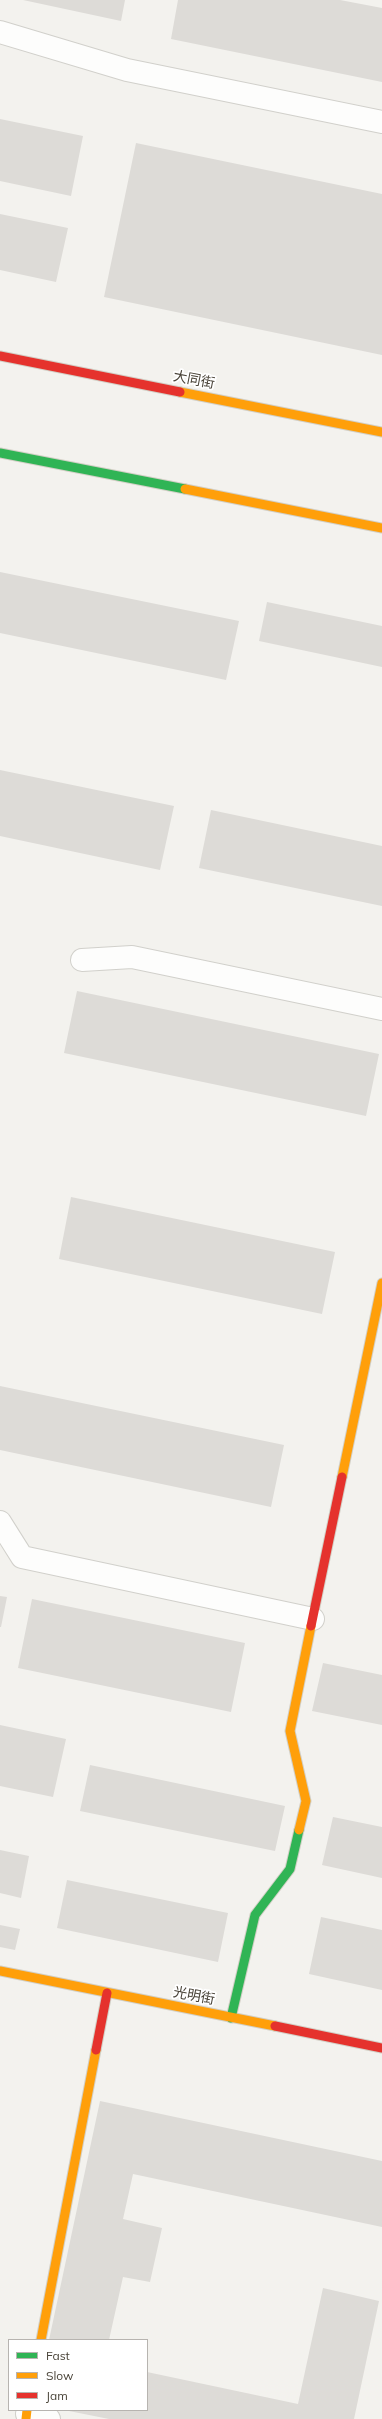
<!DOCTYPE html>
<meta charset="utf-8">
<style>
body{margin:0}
#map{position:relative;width:382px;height:2419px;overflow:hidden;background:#f3f2ee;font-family:Mulish,sans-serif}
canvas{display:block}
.legend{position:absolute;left:8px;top:2339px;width:140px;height:72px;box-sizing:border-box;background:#fff;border:1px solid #b7b4b0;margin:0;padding:5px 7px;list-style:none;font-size:12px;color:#4a4439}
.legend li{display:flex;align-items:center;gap:8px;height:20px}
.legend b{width:20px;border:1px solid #b7b4b0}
</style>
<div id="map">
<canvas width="382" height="2419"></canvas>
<ul class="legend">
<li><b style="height:5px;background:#30b455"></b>Fast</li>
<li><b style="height:5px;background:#ff9f0a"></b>Slow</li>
<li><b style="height:5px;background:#e5322d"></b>Jam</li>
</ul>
</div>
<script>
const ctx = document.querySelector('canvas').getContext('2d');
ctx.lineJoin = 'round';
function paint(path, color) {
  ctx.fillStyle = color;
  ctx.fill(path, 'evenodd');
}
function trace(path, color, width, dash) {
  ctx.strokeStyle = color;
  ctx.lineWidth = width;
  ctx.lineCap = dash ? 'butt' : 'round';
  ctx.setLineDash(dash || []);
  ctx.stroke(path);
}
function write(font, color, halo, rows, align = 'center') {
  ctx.font = font + ' Mulish,"Noto Sans SC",sans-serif';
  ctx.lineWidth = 3.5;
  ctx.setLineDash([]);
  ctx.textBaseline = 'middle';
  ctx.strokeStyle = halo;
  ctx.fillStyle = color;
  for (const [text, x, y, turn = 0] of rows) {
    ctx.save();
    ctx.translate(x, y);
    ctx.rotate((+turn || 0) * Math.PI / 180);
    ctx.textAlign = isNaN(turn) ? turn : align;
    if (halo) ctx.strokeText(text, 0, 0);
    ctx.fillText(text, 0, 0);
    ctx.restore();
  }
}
paint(new Path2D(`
 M23,0H125L121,21Z
 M178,0H340L382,8V82L171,39Z
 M0,119L83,136L71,196L0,181Z
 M136,143L382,194V355L104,297Z
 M0,214L68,228L56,282L0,270Z
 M0,572L239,621L226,680L0,633Z
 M267,602L382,626V667L259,641Z
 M0,770L174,806L160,870L0,836Z
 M211,810L382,846V906L199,868Z
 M77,991L379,1054L366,1116L64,1053Z
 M71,1197L335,1252L322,1314L59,1259Z
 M0,1386L284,1445L271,1507L0,1450Z
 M0,1596L7,1597L1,1627H0Z
 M32,1599L245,1643L231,1712L18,1668Z
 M323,1663L382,1675V1725L312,1711Z
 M0,1725L66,1739L53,1797L0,1786Z
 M90,1765L285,1806L275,1851L80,1811Z
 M333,1817L382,1827V1878L322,1865Z
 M0,1850L29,1856L21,1898L0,1893Z
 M67,1880L228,1913L218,1962L57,1928Z
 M321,1917L382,1930V1990L309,1974Z
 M0,1925L20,1929L15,1950L0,1947Z
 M100,2101L382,2161V2227L133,2174L123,2219L162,2228L150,2282L123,2277L109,2340H49Z
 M323,2288L379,2301L354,2419H109L69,2411L147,2410V2372L298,2404Z`), '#dddbd7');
const street = new Path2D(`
 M0,32L127,70L382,122
 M82,960L132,957L382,1009
 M0,1522L22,1557L313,1619
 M27,2414L49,2419`);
const fast = new Path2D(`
 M0,453L185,489
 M231,2018L255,1915L290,1869L299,1830`);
const slow = new Path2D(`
 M180,392L382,432
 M185,489L382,528
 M342,1477L382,1283
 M299,1830L306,1801L290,1731L311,1626
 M0,1971L275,2026
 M41,2340L96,2050
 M26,2419L27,2410`);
const jam = new Path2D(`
 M0,356L180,392
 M311,1626L342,1477
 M275,2026L382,2048
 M96,2050L107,1993`);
trace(street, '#d1d0cb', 24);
trace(fast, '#d2cfc5', 11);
trace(slow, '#d2cfc5', 11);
trace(jam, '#d2cfc5', 11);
trace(street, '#fdfdfc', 22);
trace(fast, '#30b455', 9);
trace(slow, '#ff9f0a', 9);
trace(jam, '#e5322d', 9);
write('14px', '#4a4439', '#fff', [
 ["大同街",194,380,11],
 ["光明街",194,1996,11]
]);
</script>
